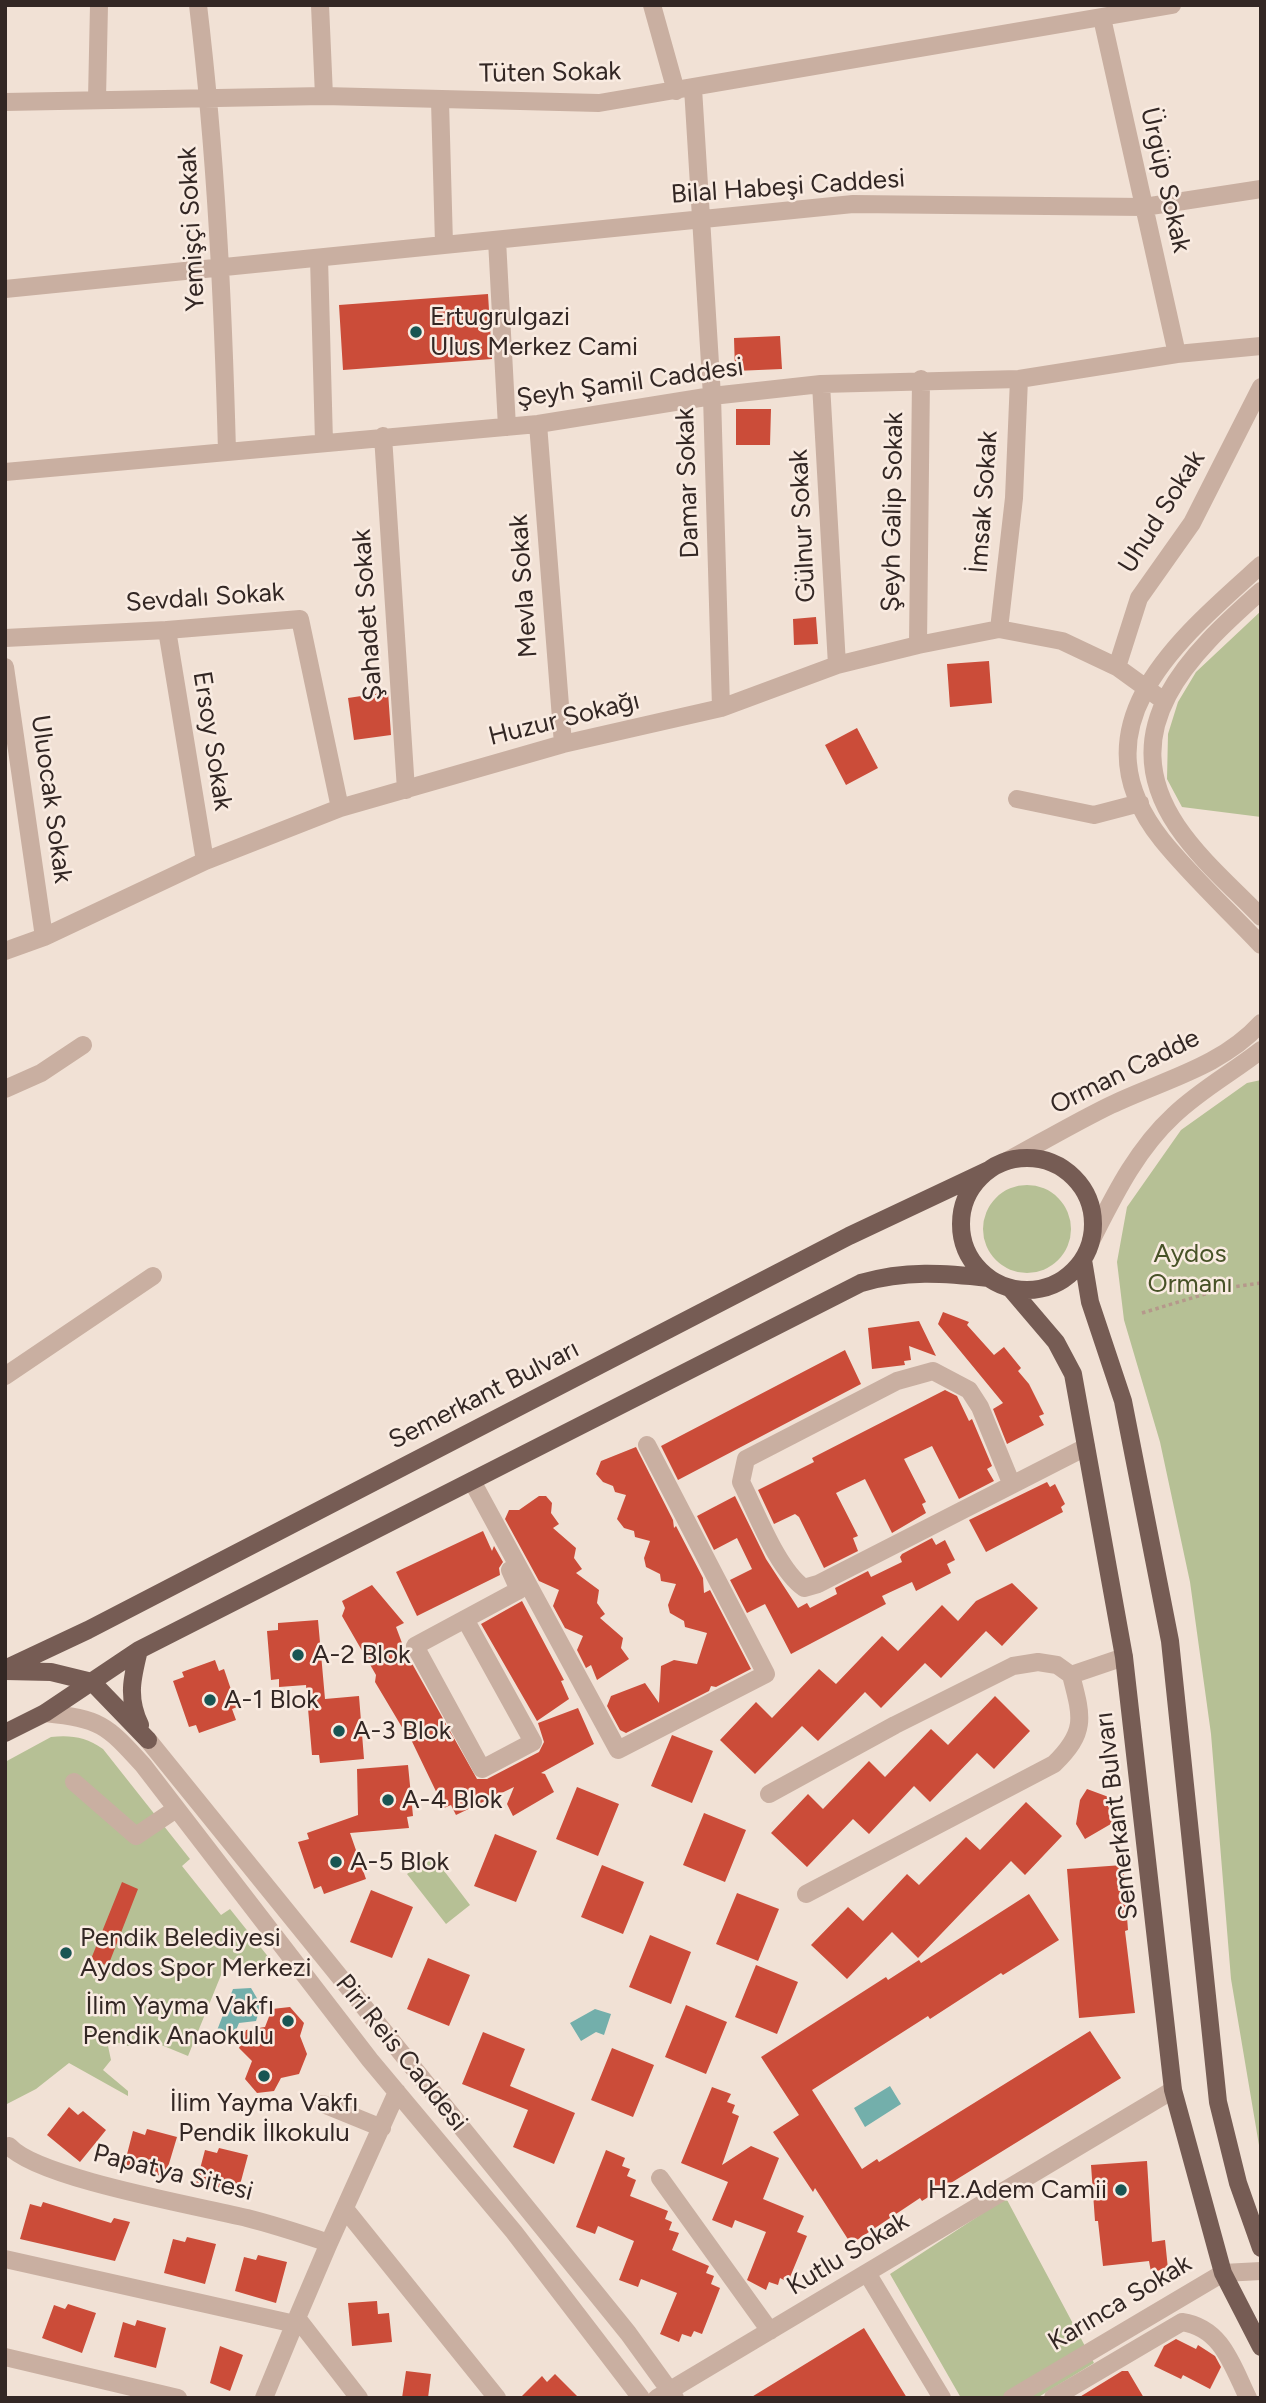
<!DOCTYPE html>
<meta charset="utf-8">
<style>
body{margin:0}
#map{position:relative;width:1266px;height:2403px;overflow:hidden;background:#f1e1d5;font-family:Figtree,sans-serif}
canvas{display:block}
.frame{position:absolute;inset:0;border:7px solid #332724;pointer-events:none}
</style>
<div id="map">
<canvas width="1266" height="2403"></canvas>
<div class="frame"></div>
</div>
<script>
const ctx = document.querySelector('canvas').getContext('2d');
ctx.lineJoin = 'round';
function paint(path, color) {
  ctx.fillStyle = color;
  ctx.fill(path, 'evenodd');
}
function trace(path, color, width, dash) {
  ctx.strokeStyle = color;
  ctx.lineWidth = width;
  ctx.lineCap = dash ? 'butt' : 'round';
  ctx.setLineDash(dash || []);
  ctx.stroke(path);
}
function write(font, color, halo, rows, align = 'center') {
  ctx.font = font + ' Figtree,sans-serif';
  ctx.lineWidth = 5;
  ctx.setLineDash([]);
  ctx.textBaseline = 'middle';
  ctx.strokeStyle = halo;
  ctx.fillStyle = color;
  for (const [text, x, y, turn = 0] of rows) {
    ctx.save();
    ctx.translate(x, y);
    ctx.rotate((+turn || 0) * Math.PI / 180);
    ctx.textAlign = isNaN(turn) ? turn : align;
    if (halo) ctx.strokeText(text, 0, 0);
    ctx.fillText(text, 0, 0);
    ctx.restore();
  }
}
paint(new Path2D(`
 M1261,611V817L1182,807L1167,779L1168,734L1178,702L1196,672Z
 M1261,1080V2157L1231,1979L1211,1734L1190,1582L1160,1442L1124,1320L1117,1262L1127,1207L1181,1130L1247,1083Z
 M983 1229a44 44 0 1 1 88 0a44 44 0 1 1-88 0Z
 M51,1737C71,1735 86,1737 103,1749L190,1859L182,1866L221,1915L230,1909L270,1959L256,1969L228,1958L188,2056L142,2037L137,2044L128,2046L110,2040L108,2046L111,2060L103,2070L128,2091V2096L69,2063L36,2089L5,2105V1762Z
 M432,1855L470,1905L446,1924L407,1874Z
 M1006,2198L1094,2363L1037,2398H961L890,2274Z`), '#b6c095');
paint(new Path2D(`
 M251,1988L261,2005L256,2021L239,2023L232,2040L216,2033L233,1989Z
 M595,2009L611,2014L604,2035L596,2032L581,2041L570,2023Z
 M890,2086L901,2104L865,2127L854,2108Z`), '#73afab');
paint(new Path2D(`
 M488,294L492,359L343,370L339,305Z
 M780,336L782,369L735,371L734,338Z
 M736,409H771L770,445H736Z
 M816,617L818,644L794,645L793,619Z
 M989,661L992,703L950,707L947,664Z
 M388,692L391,735L354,740L348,698Z
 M857,728L878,768L846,785L825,745Z
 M943,1312L969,1322L967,1325L994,1355L1004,1347L1021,1368L1018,1371L1029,1384L1044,1414L1039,1416L1044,1425L1007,1444L993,1409L1003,1403L938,1324Z
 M919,1321L936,1356L909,1346L911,1360L904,1361L905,1365L872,1369L868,1328Z
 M845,1350L861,1384L678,1480L661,1446Z
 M945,1390L957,1396L969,1421L972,1419L992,1466L987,1469L994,1481L959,1499L932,1446L904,1459L926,1502L922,1504L926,1513L892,1533L865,1479L836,1493L858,1536L853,1538L858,1551L824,1568L799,1517L795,1514L774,1524L758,1490L814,1462L812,1458Z
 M636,1447L673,1520L674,1528L676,1526L703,1578L704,1593L710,1590L751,1669L716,1687L711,1686L709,1691L626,1733L620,1730L607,1706L611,1696L645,1683L659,1703L661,1666L674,1660L697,1664L707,1633L685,1627L684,1621L670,1613L668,1605L676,1584L661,1581L660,1574L646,1567L644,1558L650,1541L635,1537L634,1531L624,1528L617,1519L626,1495L615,1492L613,1486L603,1482L596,1474L601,1461Z
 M1047,1482L1050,1487L1055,1484L1065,1504L1061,1507L1063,1512L986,1552L969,1520Z
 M539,1496H546L552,1503L551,1513L559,1524L553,1528L576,1548L574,1558L582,1569L576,1573L599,1590L597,1603L605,1614L600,1618L623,1638L621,1648L629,1659L597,1680L591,1665L586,1668L577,1650L583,1636L565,1628L553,1606L559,1590L539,1581L505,1519L509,1510H519Z
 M735,1496L766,1559L798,1608L807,1603L810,1608L837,1594L835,1588L868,1571L871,1577L902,1562L900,1557L902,1554L932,1538L936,1545L945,1540L955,1560L947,1564L951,1573L916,1591L912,1582L882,1596L886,1604L791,1654L765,1604L747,1613L730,1580L752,1569L737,1538L714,1550L697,1516Z
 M483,1531L492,1551L494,1546L503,1562L499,1568L500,1575L417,1616L396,1572Z
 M1012,1583L1038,1608L1002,1646L986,1631L941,1678L925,1663L881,1708L865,1692L818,1741L802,1726L755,1774L720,1740L756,1702L772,1718L819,1669L836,1684L882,1636L898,1651L942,1605L958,1621L976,1601Z
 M372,1585L404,1623L396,1627L405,1651L477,1779H487L539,1752L544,1742L538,1723L578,1708L594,1744L541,1773L545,1774L554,1792L513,1816L507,1804L514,1787L456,1815L451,1805L444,1808L405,1727L406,1734L375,1682L376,1675L342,1616L345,1608L342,1601Z
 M522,1601L564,1680L561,1681L569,1699L537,1721L481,1624Z
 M318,1620L325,1699L359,1696L364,1759L320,1763L319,1755H312L306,1685L279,1687V1679L271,1680L267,1631L278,1630V1623Z
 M215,1660L219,1671L224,1669L237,1707L232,1709L236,1720L199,1733L196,1725L189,1727L173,1681L184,1677L182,1672Z
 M995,1696L1030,1731L994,1769L977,1753L930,1802L914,1786L869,1834L853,1819L807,1867L771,1833L808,1794L823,1809L869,1761L885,1777L931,1729L948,1745Z
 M672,1735L713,1751L692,1803L651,1786Z
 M408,1765L413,1816L407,1817L409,1828L350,1833L366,1879L324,1894L321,1886L314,1889L298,1842L309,1839L307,1833L358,1815L357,1769Z
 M577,1787L619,1804L598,1856L556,1839Z
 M1087,1789L1114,1799L1116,1821L1085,1839L1076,1824L1080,1800Z
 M1026,1802L1062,1836L1025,1875L1011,1861L918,1958L892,1932L847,1979L811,1945L848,1907L863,1921L907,1874L919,1885L966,1837L980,1850Z
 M704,1813L746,1830L725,1882L683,1865Z
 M495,1834L537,1851L516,1902L474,1886Z
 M602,1865L644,1882L623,1934L581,1917Z
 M1123,1865L1128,1930L1125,1931L1135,2013L1079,2018L1067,1869Z
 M122,1882L138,1889L108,1966L91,1959Z
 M371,1890L413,1907L392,1958L350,1942Z
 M737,1893L779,1909L758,1961L716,1944Z
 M1029,1894L1059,1940L1003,1975L1001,1973L930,2019L928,2016L812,2090L862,2169L877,2159L879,2162L1090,2031L1121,2078L954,2181L922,2201L920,2198L851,2244L815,2188L813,2192L773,2132L799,2115L761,2057L886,1977L888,1980L919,1960L921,1963Z
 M650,1935L691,1952L671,2004L629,1987Z
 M428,1958L470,1975L449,2026L407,2009Z
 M756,1965L798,1982L777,2034L735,2017Z
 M686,2005L727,2022L706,2074L665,2057Z
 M290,2007L304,2023L300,2036L307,2054L299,2074L281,2078L274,2091L257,2093L245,2079L252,2061L239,2048L246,2030L265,2027L272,2009Z
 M483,2032L525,2049L510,2086L575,2113L554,2164L513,2147L528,2110L462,2084Z
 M612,2048L654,2065L633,2117L591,2100Z
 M712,2087L731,2094L727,2102L735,2105L732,2113L739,2116L722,2165L751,2146L779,2158L763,2199L804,2216L797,2232L807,2236L788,2282L780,2278L778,2285L769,2282L766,2290L747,2280L766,2232L735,2220L732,2228L712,2220L728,2182L681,2163Z
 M69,2107L78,2115L83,2111L106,2130L80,2162L47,2135Z
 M147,2129L177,2137L165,2177L124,2166L133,2131L145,2135Z
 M219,2148L248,2155L237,2196L196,2184L205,2150L217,2153Z
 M606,2150L625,2158L622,2166L630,2169L627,2176L636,2180L630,2196L668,2211L665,2219L672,2222L669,2230L679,2233L672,2250L709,2266L706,2273L714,2276L711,2284L720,2288L702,2334L694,2331L691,2337L682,2334L679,2342L660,2334L677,2293L641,2279L638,2287L619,2280L634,2241L598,2226L595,2234L576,2227Z
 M1147,2161L1152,2242L1165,2240L1168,2269L1151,2272L1149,2261L1103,2266L1098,2221H1095L1091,2165Z
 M43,2202L111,2223L114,2218L130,2222L115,2261L20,2239L30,2204L41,2207Z
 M187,2237L216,2244L205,2284L164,2273L173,2239L185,2242Z
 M258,2255L287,2262L276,2303L235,2291L244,2257L256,2260Z
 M377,2301L378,2314L389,2313L392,2342L352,2346L348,2303Z
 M68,2304L96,2313L82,2353L42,2338L54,2305L65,2309Z
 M137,2320L166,2328L156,2368L114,2357L123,2322L135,2326Z
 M864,2328L907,2398H750Z
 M1176,2339L1196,2349L1198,2345L1215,2356L1221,2367L1210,2389L1183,2375L1181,2379L1154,2366L1164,2346Z
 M220,2346L243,2355L230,2391L210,2383Z
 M406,2371L431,2374L428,2398H402Z
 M1122,2371H1128L1144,2398H1078Z
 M555,2374L579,2398H520L542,2376L547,2382Z`), '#cb4c39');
trace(new Path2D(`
 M1142,1313L1225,1288L1261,1283`), '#b5988b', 3.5, [3.5, 3.5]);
trace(new Path2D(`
 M198,5C216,154 223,302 227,451
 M320,5L324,96
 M652,5L676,91
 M1102,18L1177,354
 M693,88L712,396L721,708
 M97,99L99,5
 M440,101L444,244
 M5,102L324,96L599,103L1172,5
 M497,240L507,427
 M319,258L324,442
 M5,289L853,204L1144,207L1261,189
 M821,384L837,665
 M538,424L563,744
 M383,436L406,790
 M5,472L538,424L712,396L821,384L1019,379L1177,354L1261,346
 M1261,565C1180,638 1071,726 1162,840C1191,876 1229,911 1261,945
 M1261,591C1191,653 1111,728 1177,826C1200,860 1233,888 1261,917
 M999,629L1014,498L1019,379
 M167,630L205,861
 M5,638L167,630L300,619L340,808
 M918,645L921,379
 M5,667L44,937
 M1117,667L1139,598L1192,523L1261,387
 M1017,799L1094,815L1140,803
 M5,951L44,937L205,861L340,808L563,744L721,708L837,665L918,645L999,629L1062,641L1117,667L1164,701
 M5,1089L41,1073L83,1045
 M1007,1161C1042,1142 1076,1122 1111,1105C1163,1080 1221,1067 1261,1023
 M1091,1241C1114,1196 1136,1150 1174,1115C1200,1090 1233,1072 1261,1050
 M5,1376L153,1276
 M472,1481L618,1750L766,1674L647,1445
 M1012,1485L980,1407L969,1390L933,1371L897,1381L746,1459L741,1482C756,1511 777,1569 804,1588L818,1584L1086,1447
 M465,1619L533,1742L482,1769L415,1646L519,1590L510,1570
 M1071,1675L1124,1657
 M45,1713C100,1719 106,1724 143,1765L370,2060L514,2232L641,2398
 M148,1740L628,2333L675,2398
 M74,1782L136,1836L176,1809
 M769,1794L895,1725L1013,1666L1038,1662L1057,1665L1071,1675C1082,1717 1087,1732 1054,1764L806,1894
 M323,2104L382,2128
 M9,2146C37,2178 198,2206 247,2218C275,2225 302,2234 329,2243L397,2092
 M660,2178L770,2331
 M345,2209L497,2398
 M329,2243L297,2318L359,2398
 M5,2259L295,2324
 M867,2273L942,2398
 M5,2357L178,2398
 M264,2398L297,2318
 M657,2398L1173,2090
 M1012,2398L1223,2273L1261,2271
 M1053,2398L1182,2322C1222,2328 1232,2365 1248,2398`), '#c9afa1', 18);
trace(new Path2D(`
 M961 1224a66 66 0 1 1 132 0a66 66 0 1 1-132 0Z
 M1083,1260L1090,1302L1123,1401L1170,1641L1218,2102L1238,2183L1261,2248
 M1010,1288L1056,1342L1073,1374L1124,1657L1173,2090L1223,2273L1261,2347
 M139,1650C132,1678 127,1698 140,1725
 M5,1669L88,1630L849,1236L989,1170
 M6,1671L51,1672L92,1682L148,1740
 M5,1733L45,1713L139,1650L861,1283C905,1270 944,1273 989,1278`), '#765c54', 18);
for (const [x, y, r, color] of [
 [416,332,7,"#195553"],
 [298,1655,7,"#195553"],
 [210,1700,7,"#195553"],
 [339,1731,7,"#195553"],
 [388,1800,7,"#195553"],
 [336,1862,7,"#195553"],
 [66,1953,7,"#195553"],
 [288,2021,7,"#195553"],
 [264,2076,7,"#195553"],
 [1121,2190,7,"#195553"]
]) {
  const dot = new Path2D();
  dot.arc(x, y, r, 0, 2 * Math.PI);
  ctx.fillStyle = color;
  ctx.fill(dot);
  trace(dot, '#f9ebe1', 2.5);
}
write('26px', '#332724', '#f9ebe1', [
 ["Tüten Sokak",550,73,-1],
 ["Ürgüp Sokak",1165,180,77],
 ["Bilal Habeşi Caddesi",788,187,-4],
 ["Yemişçi Sokak",192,229,-93],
 ["Şeyh Şamil Caddesi",630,383,-8],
 ["Damar Sokak",688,483,-92],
 ["İmsak Sokak",984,502,-86],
 ["Şeyh Galip Sokak",893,512,-89],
 ["Uhud Sokak",1162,512,-58],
 ["Gülnur Sokak",803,526,-93],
 ["Mevla Sokak",524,586,-94],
 ["Sevdalı Sokak",205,598,-4],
 ["Şahadet Sokak",368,615,-94],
 ["Huzur Sokağı",564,719,-14],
 ["Ersoy Sokak",212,741,81],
 ["Uluocak Sokak",51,799,82],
 ["Orman Cadde",1125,1072,-26],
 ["Semerkant Bulvarı",484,1395,-27],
 ["Semerkant Bulvarı",1117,1816,-97],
 ["Piri Reis Caddesi",401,2053,51],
 ["Papatya Sitesi",173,2173,14],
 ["Kutlu Sokak",848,2254,-31],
 ["Karınca Sokak",1120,2303,-31]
]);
write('26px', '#332724', '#f9ebe1', [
 ["Ertugrulgazi",430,317],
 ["Ulus Merkez Cami",430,347],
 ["A-2 Blok",312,1655],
 ["A-1 Blok",224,1700],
 ["A-3 Blok",353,1731],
 ["A-4 Blok",402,1800],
 ["A-5 Blok",350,1862],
 ["Pendik Belediyesi",80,1938],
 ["Aydos Spor Merkezi",80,1968],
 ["İlim Yayma Vakfı",274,2006,"right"],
 ["Pendik Anaokulu",274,2036,"right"],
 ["İlim Yayma Vakfı",264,2103,"center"],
 ["Pendik İlkokulu",264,2133,"center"],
 ["Hz.Adem Camii",1107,2190,"right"]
], 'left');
write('26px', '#475227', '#f9ebe1', [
 ["Aydos",1190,1254],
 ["Ormanı",1190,1284]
]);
</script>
